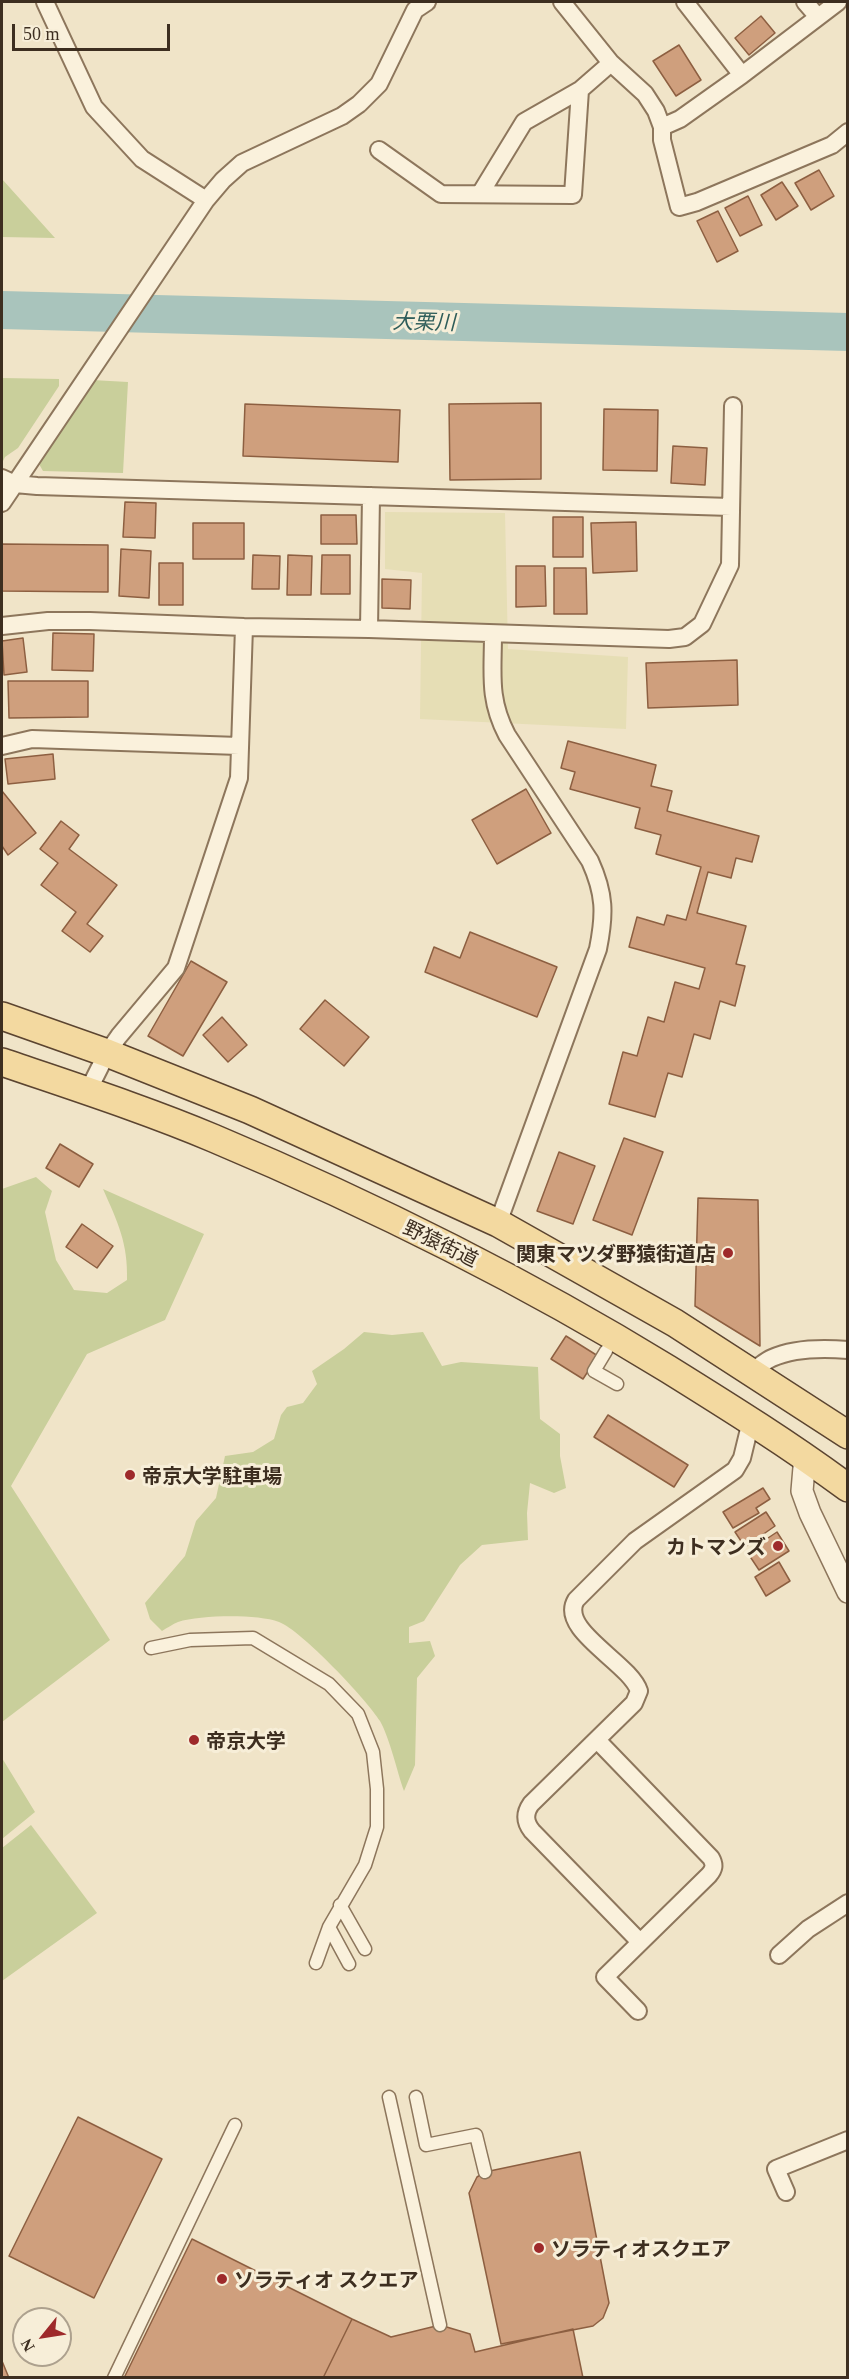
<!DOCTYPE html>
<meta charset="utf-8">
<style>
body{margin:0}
#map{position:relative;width:849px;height:2379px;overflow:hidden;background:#f0e4c8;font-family:Georgia,serif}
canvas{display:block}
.frame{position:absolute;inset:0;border:3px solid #3d2e20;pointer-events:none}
.north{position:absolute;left:12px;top:2307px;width:60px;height:60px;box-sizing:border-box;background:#f7eed8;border:2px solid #ada18e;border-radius:50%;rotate:240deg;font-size:16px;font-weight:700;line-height:24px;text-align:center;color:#3d2e20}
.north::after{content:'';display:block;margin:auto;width:21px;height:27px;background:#9e2a2b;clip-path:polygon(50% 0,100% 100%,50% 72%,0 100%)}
.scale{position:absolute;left:12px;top:24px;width:158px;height:27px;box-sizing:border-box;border:3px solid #3d2e20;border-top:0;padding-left:8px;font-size:18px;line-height:21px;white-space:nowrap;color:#3d2e20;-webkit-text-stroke:4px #f7eed8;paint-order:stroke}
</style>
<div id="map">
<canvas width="849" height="2379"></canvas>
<div class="frame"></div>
<div class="north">N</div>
<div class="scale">50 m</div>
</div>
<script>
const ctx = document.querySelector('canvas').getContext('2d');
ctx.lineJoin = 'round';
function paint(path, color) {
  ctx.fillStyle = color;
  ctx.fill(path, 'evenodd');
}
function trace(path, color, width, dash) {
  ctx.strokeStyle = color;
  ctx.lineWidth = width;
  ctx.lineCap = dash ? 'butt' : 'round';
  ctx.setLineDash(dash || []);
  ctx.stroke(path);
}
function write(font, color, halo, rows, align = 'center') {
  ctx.font = font + ' Georgia,"Noto Sans JP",serif';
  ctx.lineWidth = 6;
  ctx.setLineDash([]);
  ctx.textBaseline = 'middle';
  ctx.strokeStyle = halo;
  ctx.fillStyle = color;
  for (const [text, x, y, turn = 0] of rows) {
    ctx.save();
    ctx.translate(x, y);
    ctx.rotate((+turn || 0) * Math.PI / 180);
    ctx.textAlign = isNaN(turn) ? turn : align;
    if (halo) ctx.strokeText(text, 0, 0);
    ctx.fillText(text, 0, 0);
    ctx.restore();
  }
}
paint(new Path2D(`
 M385,512L505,513L508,649L628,657L626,729L420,719L422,573L385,569Z`), '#e6deb5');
paint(new Path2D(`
 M2,179L55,238L2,237Z
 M2,378L59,379V386L18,448L5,457L2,463Z
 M92,380L128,382L123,473L43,471L39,464Z
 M36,1177L52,1191L45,1212L56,1260L74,1290L107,1293L127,1280C128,1243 118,1223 103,1189L204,1234L165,1320L87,1354L11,1486L110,1640L2,1722V1189Z
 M364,1332L392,1335L423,1332L442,1366L461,1362L538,1367L540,1419L560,1434V1456L566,1488L554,1493L530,1483L527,1513L528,1540L482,1545L460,1565L424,1621L409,1627V1643L430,1641L435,1656L417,1678L415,1765L404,1791C397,1771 390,1739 380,1721C367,1700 301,1630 279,1622C257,1614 201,1615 178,1622C173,1624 167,1628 162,1631L150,1619L145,1603L185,1556L196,1521L216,1498L225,1456L253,1452L274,1439L281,1415L287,1407L303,1403L317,1384L312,1371L344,1349Z
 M2,1758L35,1812L2,1839Z
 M31,1825L97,1913L2,1981V1848Z`), '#c9cf9b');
trace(new Path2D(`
 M2,310L848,332`), '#a9c4bc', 38);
const building = new Path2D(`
 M761,16L775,33L749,55L735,38Z
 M679,45L701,80L676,96L653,61Z
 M819,170L834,196L811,210L795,183Z
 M782,182L798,206L776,220L761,195Z
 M748,196L762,225L740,236L725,208Z
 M718,211L738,251L717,262L697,221Z
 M541,403V479L450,480L449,404Z
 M245,404L400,410L398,462L243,456Z
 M604,409L658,410L657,471L603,470Z
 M673,446L707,448L705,485L671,483Z
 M125,502L156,503L155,538L123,537Z
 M321,515H356L357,544H321Z
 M553,517H583V557H553Z
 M636,522L637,571L593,573L591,523Z
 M193,523H244V559H193Z
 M2,544L108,545V592L2,591Z
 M121,549L151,551L149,598L119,596Z
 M253,555L280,556L279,589H252Z
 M288,555L312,556L311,595H287Z
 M322,555H350V594H321Z
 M159,563H183V605H159Z
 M516,566H545L546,606L516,607Z
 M554,568H586L587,614H554Z
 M382,579L411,580L410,609L382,608Z
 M53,633L94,634L93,671L52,670Z
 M23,638L27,672L4,675L2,641Z
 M737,660L738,705L648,708L646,663Z
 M8,681H88V717L9,718Z
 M568,741L656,765L651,786L672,791L667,811L759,836L752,862L736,858L731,878L708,872L697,913L746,926L736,964L745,966L735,1006L720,1001L710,1039L694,1034L682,1077L668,1073L655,1117L609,1104L623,1052L637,1056L648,1017L664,1022L675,982L699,989L705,968L629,947L637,917L664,925L667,915L686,920L701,867L656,854L661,835L635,828L640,808L570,789L575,772L561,768Z
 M53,754L55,779L8,784L5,759Z
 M526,789L551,833L497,864L472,820Z
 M2,791L36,833L8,855L2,846Z
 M61,821L79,835L69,849L117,885L87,924L103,936L90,952L62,931L76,912L41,885L58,863L40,849Z
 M470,932L557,967L537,1017L425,972L434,947L460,958Z
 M191,961L227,982L183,1056L148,1036Z
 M325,1000L369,1037L344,1066L300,1029Z
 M222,1017L247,1045L228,1062L203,1035Z
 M624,1138L663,1152L632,1235L593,1220Z
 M60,1144L93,1164L79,1187L46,1168Z
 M559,1152L595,1166L573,1224L537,1211Z
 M698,1198L758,1200L760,1346L695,1306Z
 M82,1224L113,1246L97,1268L66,1247Z
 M566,1336L598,1356L583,1379L551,1359Z
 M608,1415L688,1465L674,1487L594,1437Z
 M763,1488L770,1499L756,1508L759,1513L733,1528L723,1512Z
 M766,1512L775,1526L745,1547L735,1532Z
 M777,1532L789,1551L759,1570L747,1552Z
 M779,1562L790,1581L766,1596L755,1577Z
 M78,2117L162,2159L94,2298L9,2256Z
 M580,2152L609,2303L603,2318L593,2326L501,2344L469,2193L477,2177L485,2172Z
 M192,2239L352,2319L323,2378H124Z
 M352,2319L391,2337L440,2325L470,2334L475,2352L573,2329L583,2378H323Z
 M2,2361L9,2378H2Z`);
paint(building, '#cf9f7d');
trace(building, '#8d5f41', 1.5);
const pedestrian = new Path2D(`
 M606,1351L594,1371L617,1384
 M151,1648L190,1640L253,1638L329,1684L358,1714L373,1752L377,1789V1827L365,1865L329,1927L316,1963
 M340,1905L365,1949
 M329,1927L349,1964
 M389,2097L440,2325
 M416,2097L426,2145L476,2135L485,2172
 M114,2378L235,2125`);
const minor = new Path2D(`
 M45,2L94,107L142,159L206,200
 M562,2L611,63L645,94L656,111L662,127V140L679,207L697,202L832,145L848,132
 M685,2L742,75
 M805,2L818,17
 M662,127L680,119L742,75L838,2
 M379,150L441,194L573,195L580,90
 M480,194L524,122L580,90L611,63
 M2,478L15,484L37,486L731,507
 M2,503L206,200L223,180L242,163L342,116L359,104L379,84L415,10L427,2
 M2,626L48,621H90L244,627L369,629L669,639L685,637L702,624L730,565L733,406
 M369,629L371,496
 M493,634C493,673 488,699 507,735L590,861C605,894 605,914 598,949L498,1223
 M2,746L32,739L239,746
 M88,1091L107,1053L119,1036L176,968L239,778L244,627
 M752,1371C759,1367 765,1361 772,1358C794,1348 824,1348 848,1350
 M597,1740L711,1858C715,1865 714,1869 709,1875L605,1977L638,2011
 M640,1942L532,1831C525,1822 524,1814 531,1804L634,1703L639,1691C630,1663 558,1630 576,1600L635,1541L735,1470L742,1458L751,1421
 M779,1955L808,1929L848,1903
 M786,2192L776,2169L848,2140`);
const tertiary = new Path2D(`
 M805,1456L802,1491L810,1513L848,1592`);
const primary = new Path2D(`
 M2,1016L107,1053L250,1110L498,1223L675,1323L848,1435
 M2,1062C72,1086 144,1109 213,1138C370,1204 523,1280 668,1369C729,1407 790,1445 848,1488`);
trace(pedestrian, '#8d765c', 15);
trace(minor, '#8d765c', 20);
trace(tertiary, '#8d765c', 24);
trace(primary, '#5b4430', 30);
trace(pedestrian, '#faf1dc', 12);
trace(minor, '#faf1dc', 16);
trace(tertiary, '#faf1dc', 21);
trace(primary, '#f3d9a0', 27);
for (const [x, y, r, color] of [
 [728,1253,6,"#9e2a2b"],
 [130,1475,6,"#9e2a2b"],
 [778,1546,6,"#9e2a2b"],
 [194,1740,6,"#9e2a2b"],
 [539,2248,6,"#9e2a2b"],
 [222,2279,6,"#9e2a2b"]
]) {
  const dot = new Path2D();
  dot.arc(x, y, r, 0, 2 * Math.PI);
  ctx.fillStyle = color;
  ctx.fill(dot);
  trace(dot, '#f7eed8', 2);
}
write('20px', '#3d2e20', '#f7eed8', [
 ["野猿街道",441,1243,26]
]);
write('bold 20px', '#3d2e20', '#f7eed8', [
 ["関東マツダ野猿街道店",716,1253,"right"],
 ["帝京大学駐車場",142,1475],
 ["カトマンズ",766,1546,"right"],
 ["帝京大学",206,1740],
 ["ソラティオスクエア",551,2248],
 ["ソラティオ スクエア",234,2279]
], 'left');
write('italic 21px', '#2f5d5a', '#f7eed8', [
 ["大栗川",424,321,1]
]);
</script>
